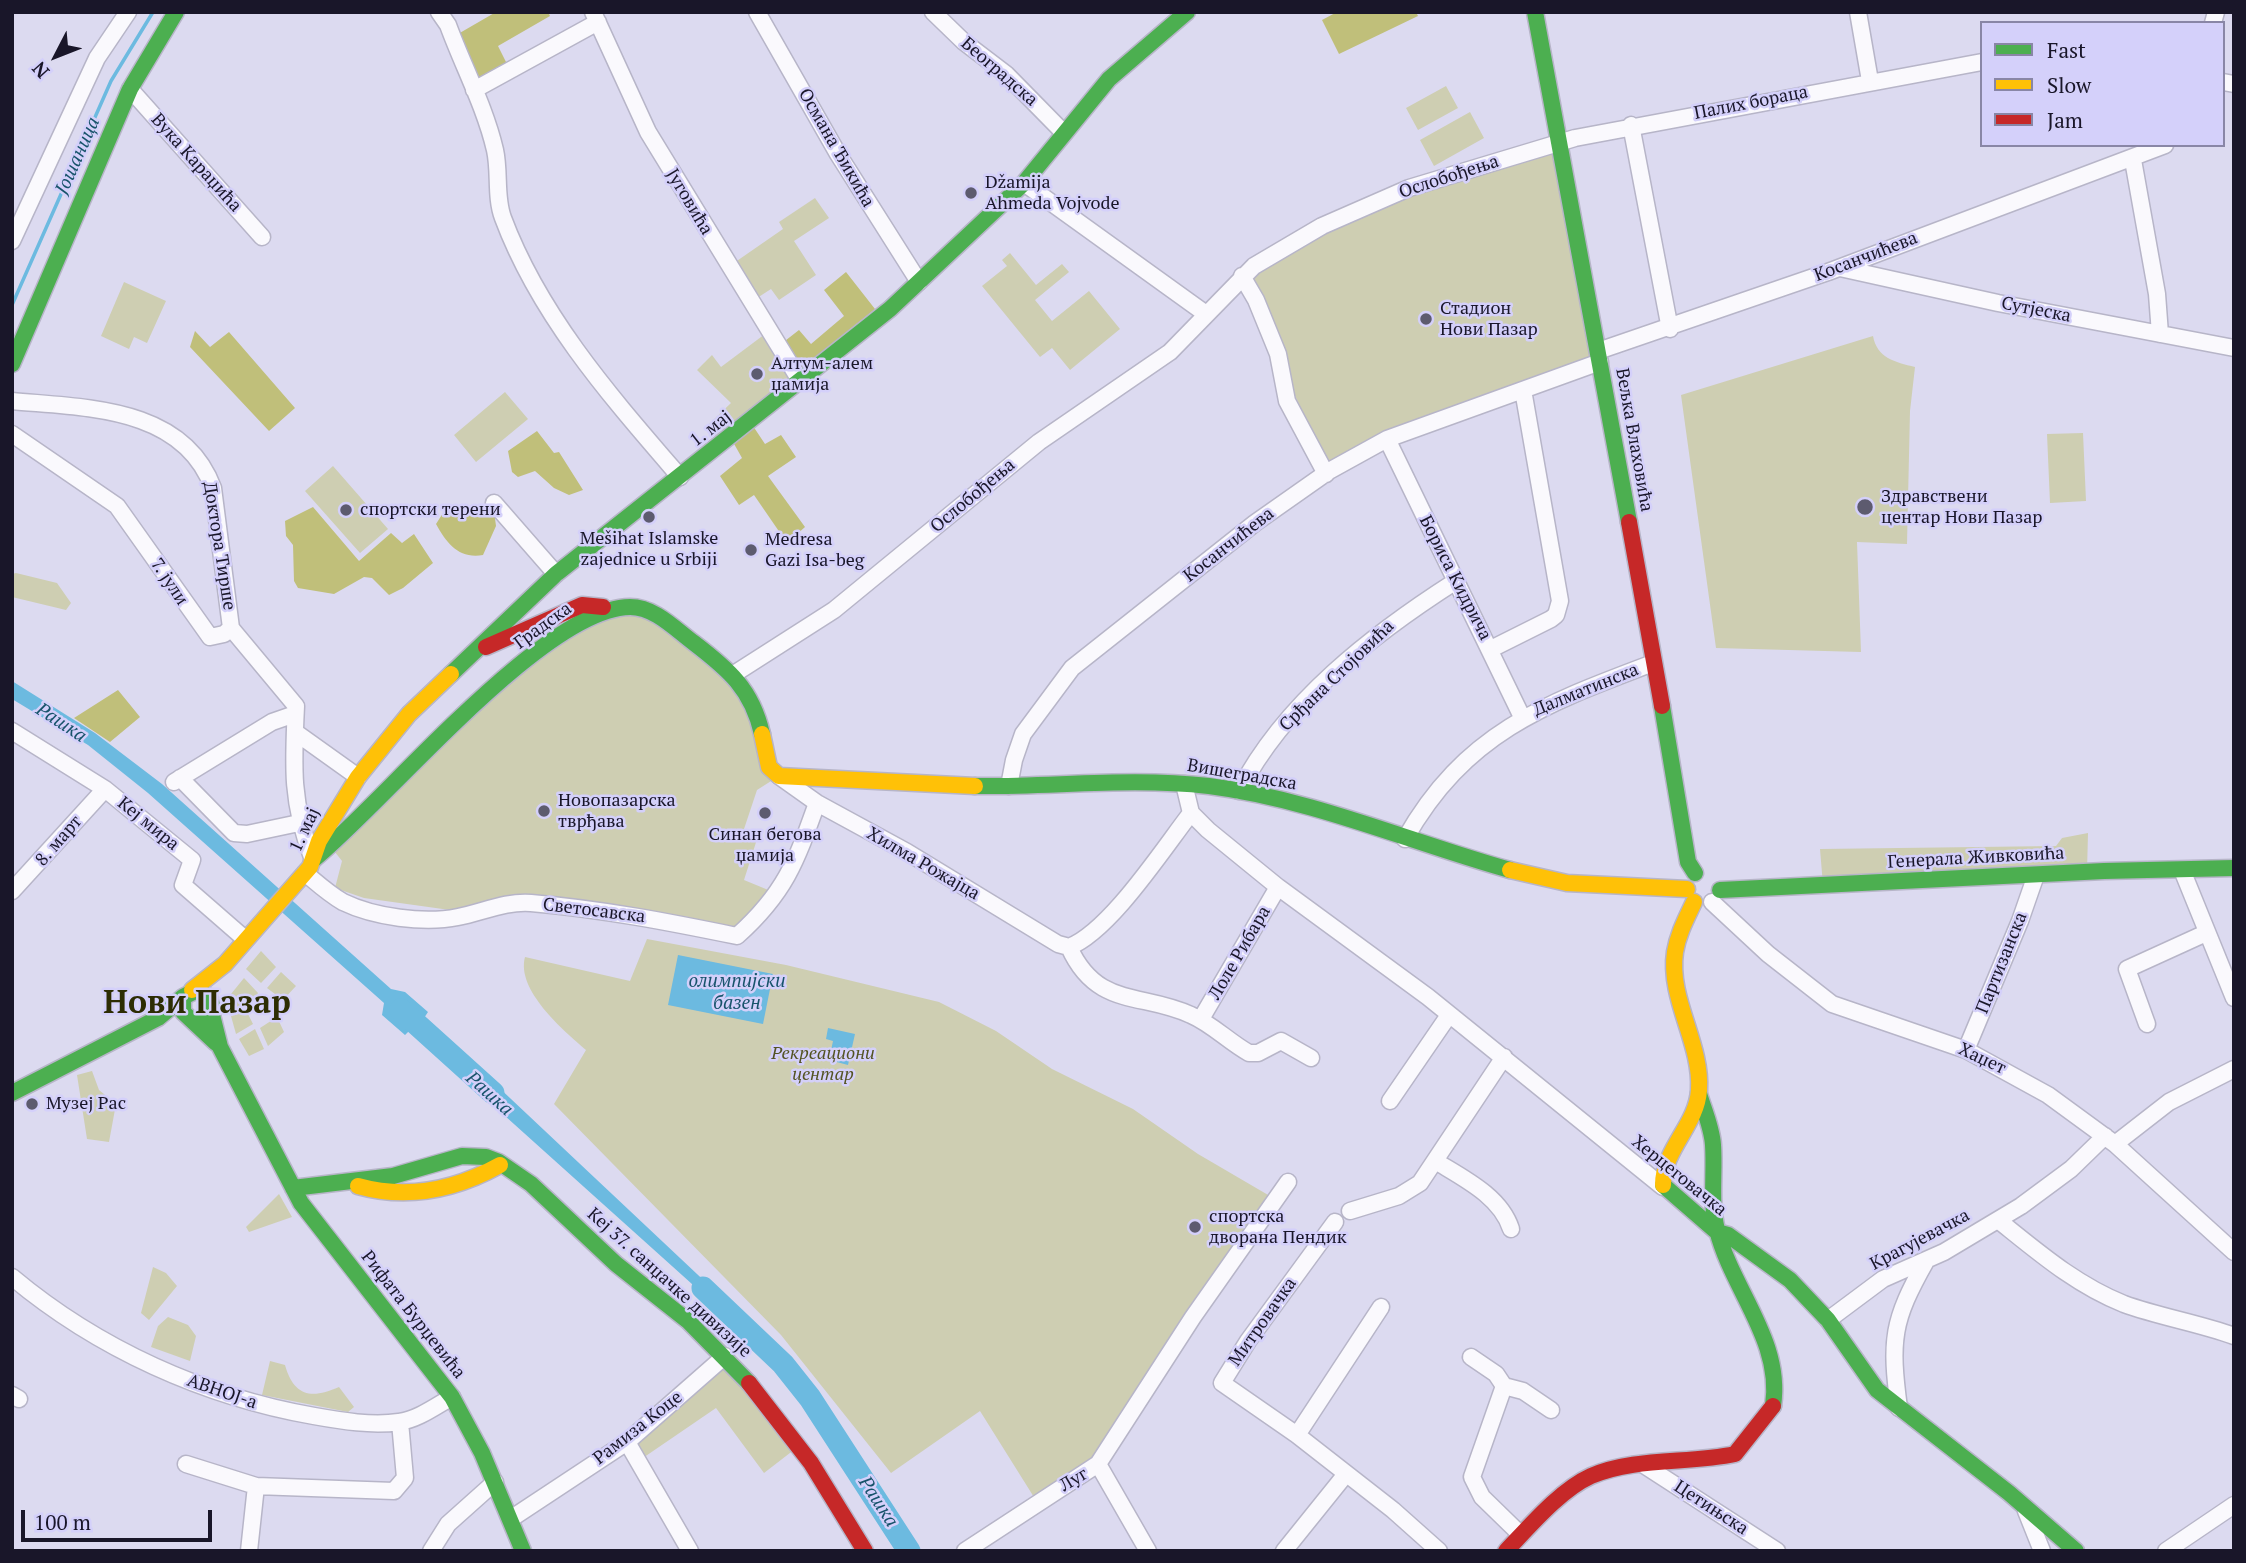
<!DOCTYPE html>
<meta charset="utf-8">
<style>
body{margin:0}
#map{position:relative;width:2246px;height:1563px;overflow:hidden;background:#dcdaf0;font-family:"PT Serif",serif}
canvas{display:block}
.frame{position:absolute;inset:0;border:14px solid #191629;pointer-events:none}
.legend{position:absolute;left:1980px;top:21px;width:245px;height:126px;box-sizing:border-box;background:#d4d0fa;border:2px solid #8986a6;margin:0;padding:9px 12px;list-style:none;font-size:21px;color:#191629}
.legend li{display:flex;align-items:center;gap:14px;height:35px}
.legend b{width:35px;border:2px solid #8986a6}
.north{position:absolute;left:21px;top:21px;width:70px;height:70px;-webkit-text-stroke:5px #d4d0fa;paint-order:stroke;rotate:228deg;font-size:19px;font-weight:700;line-height:28px;text-align:center;color:#191629}
.north::after{content:'';display:block;margin:auto;width:24px;height:32px;background:#191629;clip-path:polygon(50% 0,100% 100%,50% 72%,0 100%)}
.scale{position:absolute;left:21px;top:1510px;width:191px;height:32px;box-sizing:border-box;border:4px solid #191629;border-top:0;padding-left:9px;font-size:21px;line-height:24px;white-space:nowrap;color:#191629;-webkit-text-stroke:5px #d4d0fa;paint-order:stroke}
</style>
<div id="map">
<canvas width="2246" height="1563"></canvas>
<div class="frame"></div>
<ul class="legend">
<li><b style="height:9px;background:#4caf50"></b>Fast</li>
<li><b style="height:9px;background:#ffc107"></b>Slow</li>
<li><b style="height:9px;background:#c62828"></b>Jam</li>
</ul>
<div class="north">N</div>
<div class="scale">100 m</div>
</div>
<script>
const ctx = document.querySelector('canvas').getContext('2d');
ctx.lineJoin = 'round';
function paint(path, color) {
  ctx.fillStyle = color;
  ctx.fill(path, 'evenodd');
}
function trace(path, color, width, dash) {
  ctx.strokeStyle = color;
  ctx.lineWidth = width;
  ctx.lineCap = dash ? 'butt' : 'round';
  ctx.setLineDash(dash || []);
  ctx.stroke(path);
}
function write(font, color, halo, rows, align = 'center') {
  ctx.font = font + ' "PT Serif",serif';
  ctx.lineWidth = 5;
  ctx.setLineDash([]);
  ctx.textBaseline = 'middle';
  ctx.strokeStyle = halo;
  ctx.fillStyle = color;
  for (const [text, x, y, turn = 0] of rows) {
    ctx.save();
    ctx.translate(x, y);
    ctx.rotate((+turn || 0) * Math.PI / 180);
    ctx.textAlign = isNaN(turn) ? turn : align;
    if (halo) ctx.strokeText(text, 0, 0);
    ctx.fillText(text, 0, 0);
    ctx.restore();
  }
}
paint(new Path2D(`
 M1446,86L1458,108L1418,130L1406,108Z
 M1470,112L1484,138L1434,166L1420,140Z
 M1559,144L1600,362L1387,439L1329,471L1241,276L1322,226Z
 M815,198L829,218L794,241L816,275L779,300L771,289L754,300L731,265L783,229L779,222Z
 M1010,253L1036,285L1062,264L1069,272L1035,300L1052,321L1089,291L1120,329L1070,370L1052,348L1040,357L982,286L1007,266L1002,260Z
 M124,282L166,301L147,343L134,337L129,349L101,336Z
 M765,334L793,379L718,441L707,426L731,403L697,370L712,355L721,367Z
 M1873,336C1877,358 1895,362 1915,367L1910,411L1907,544L1857,542L1861,652L1716,648L1681,395Z
 M505,392L528,419L476,462L454,435Z
 M2083,433L2086,501L2050,503L2047,434Z
 M333,466L388,529L360,553L305,491Z
 M16,573L57,583L71,603L66,610L12,597V574Z
 M633,607L725,667L779,776L757,790L743,832L758,836L744,880L778,894L737,936L689,917L571,902L457,911L364,898L335,888L342,861L331,847L552,641Z
 M2088,833L2087,872L1823,885L1820,849L2056,846L2062,838Z
 M647,939L786,965L939,1002L996,1031L1052,1069L1133,1109L1198,1154L1275,1199L1098,1464L1037,1502L980,1411L891,1473L781,1335L554,1104L586,1050C563,1030 516,990 525,957L630,981Z
 M261,951L276,967L261,983L246,969Z
 M281,972L296,986L283,1000L267,988Z
 M244,978L258,993L250,1005L229,1010L231,994Z
 M247,1012L253,1024L236,1034L231,1016Z
 M277,1017L284,1032L268,1046L260,1028Z
 M255,1029L264,1049L249,1056L239,1039Z
 M92,1071L99,1090L116,1104L109,1142L87,1139L77,1075Z
 M279,1194L292,1217L249,1232L246,1227Z
 M153,1267L166,1273L177,1286L149,1320L141,1313Z
 M168,1317L188,1325L196,1336L190,1361L151,1347L158,1326Z
 M725,1356L799,1446L764,1473L716,1408L637,1462L627,1442Z
 M270,1361L285,1365C294,1397 312,1399 339,1387L354,1407L348,1412L262,1395Z`), '#ceceb2');
paint(new Path2D(`
 M496,12H548L550,16L498,46L507,64L475,82L458,34Z
 M1337,12H1416L1418,16L1339,54L1322,20Z
 M846,272L875,309L799,371L781,344L799,330L811,344L844,316L824,290Z
 M195,331L210,347L229,332L295,408L269,431L190,347Z
 M753,426L765,444L781,435L796,457L768,476L805,527L787,543L754,495L739,505L720,476L742,458L733,442Z
 M537,431L554,453L559,452L583,490L569,495L554,488L535,471L518,477L512,472L508,451Z
 M485,505L494,511L496,526L483,555C459,559 447,544 436,524L443,513L472,512Z
 M313,507L359,561L391,533L402,543L414,534L433,563L403,588L389,595L372,578L364,577L334,594L298,588L294,581L293,545L286,536L285,521Z
 M118,690L140,717L110,742L74,718Z`), '#c0bf7a');
paint(new Path2D(`
 M12,681L95,733L162,784L391,989L405,992L428,1012L424,1018L431,1025L419,1037L410,1030L405,1035L382,1015L384,1003L148,793L88,745L12,699Z
 M678,955L773,974L763,1024L668,1005Z
 M828,1028L855,1034L848,1065L829,1060L833,1041L826,1039Z
 M477,1067L731,1306L722,1311L465,1080Z`), '#6cbae0');
trace(new Path2D(`
 M12,305L111,81L153,12`), '#6cbae0', 3.5);
trace(new Path2D(`
 M401,1010L493,1093
 M703,1288L783,1364L810,1398L909,1551`), '#6cbae0', 23);
const street = new Path2D(`
 M439,12L448,25C463,66 485,107 495,150C500,172 495,197 503,218C540,317 612,398 680,477
 M593,12L648,132L801,382
 M757,12L838,154L919,282
 M933,12L964,42L1006,74L1063,132
 M1858,12L1870,81
 M2213,23L2216,12
 M2223,82L2234,84
 M130,89L262,237
 M474,90L598,22
 M1631,125L1670,329
 M2133,160L2157,294L2160,334
 M1024,183L1206,314
 M12,241L97,58L128,12
 M1840,268L1998,303L2234,348
 M1242,276L1256,300L1278,354L1287,401L1326,474
 M1598,351L1828,272L2165,145
 M12,401C85,408 183,406 213,488L231,628
 M12,434L117,506L210,637L224,634L231,628
 M1387,439L1522,717
 M494,503L556,574
 M231,628L296,706C293,766 291,803 313,860
 M1491,649L1551,619L1556,615L1560,601L1523,390
 M734,674L834,610L1039,442L1170,352L1254,266L1322,226L1409,188L1575,138L1982,62
 M12,731L105,789L192,860L183,885L245,939
 M295,732L358,777
 M779,776L817,803L907,852L1058,944L1069,947C1110,931 1163,849 1191,813
 M180,778L234,833L247,834L299,823
 M174,782L272,722L295,714
 M1184,784L1191,813L1208,830L1278,887L1428,997L1663,1187
 M1009,786L1014,760L1023,734L1072,668L1255,523L1329,471L1387,439L1600,362
 M1239,791C1285,702 1373,634 1456,581
 M1405,839C1465,733 1544,704 1653,663
 M2182,870L2234,998
 M305,873C317,883 329,894 343,902C374,917 424,924 458,917C483,912 506,901 531,903C601,909 669,922 737,936C785,893 796,862 817,803
 M12,891L105,789
 M1712,902L1768,954L1832,1004L1966,1050L2048,1095L2115,1144L2234,1252
 M1069,947C1097,1009 1142,992 1191,1015C1212,1024 1229,1042 1249,1053H1258L1281,1041L1311,1058
 M1201,1019L1278,887
 M2147,1024L2127,969L2206,933
 M1966,1050L2020,921L2036,875
 M1390,1101L1449,1015
 M2115,1144L2169,1102L2234,1069
 M1437,1162C1465,1179 1501,1197 1511,1229
 M1350,1211L1399,1196L1420,1183L1504,1057
 M1998,1220C2038,1252 2076,1285 2124,1304C2160,1317 2198,1323 2234,1336
 M1335,1222L1248,1341L1222,1383L1297,1435L1393,1510L1439,1551
 M12,1277C98,1349 205,1397 314,1416C342,1421 372,1426 399,1422C417,1420 436,1406 452,1397
 M1828,1320L1883,1279L1944,1252L2021,1206L2071,1169L2105,1136
 M1471,1357L1496,1374L1504,1386L1523,1391L1551,1410
 M1504,1386L1472,1477L1482,1497L1520,1534
 M12,1395L19,1399
 M1899,1408C1890,1340 1892,1321 1926,1261
 M1297,1435L1381,1307
 M627,1442L690,1551
 M186,1464L256,1486L394,1491L405,1478L400,1422
 M1098,1464L1148,1551
 M1644,1465L1777,1551
 M2026,1511L2042,1551
 M512,1518L627,1442L725,1356
 M249,1551L256,1486
 M431,1551L448,1524L495,1482
 M965,1551L1098,1464L1193,1317L1288,1182
 M1284,1551L1346,1474
 M2166,1551L2234,1505`);
const fast = new Path2D(`
 M1535,12L1629,522
 M12,364L130,89L176,12
 M451,674L556,574L890,309L1024,183L1109,79L1187,12
 M1662,706L1688,862L1695,873
 M975,786C1053,787 1131,777 1209,786C1312,799 1410,842 1510,870
 M313,860C384,803 543,608 630,607C655,607 675,629 694,643C728,669 752,689 762,734
 M1720,890L2104,871L2234,868
 M211,1011L220,1047L301,1203L452,1397L482,1453L523,1551
 M195,1021L209,1015L212,1006L209,997L197,990L183,997V1012L216,1043
 M12,1093L158,1018L183,997
 M1699,1094C1704,1110 1712,1128 1713,1145C1715,1173 1710,1203 1717,1230C1732,1290 1783,1341 1773,1406
 M1663,1185L1717,1232L1728,1235L1790,1280L1828,1320L1877,1390L2009,1493L2076,1551
 M293,1188L393,1176L462,1156L486,1157L499,1162L531,1184L616,1264L688,1321L749,1383`);
const slow = new Path2D(`
 M762,734L769,767L779,776L975,786
 M1510,870L1567,883L1687,889
 M192,990L225,964L310,867L319,841L358,777L409,714L451,674
 M1663,1185C1663,1149 1697,1125 1699,1090C1702,1043 1668,999 1675,952C1678,934 1686,919 1694,902
 M358,1186C408,1200 455,1190 500,1165`);
const jam = new Path2D(`
 M1629,522L1662,706
 M486,647L582,605L603,607
 M749,1383L811,1463L865,1551
 M1506,1551C1529,1527 1560,1490 1591,1476C1635,1457 1689,1464 1735,1454L1773,1406`);
trace(street, '#b7b5c8', 19);
trace(fast, '#b7b5c8', 19);
trace(slow, '#b7b5c8', 19);
trace(jam, '#b7b5c8', 19);
trace(street, '#faf9fd', 16);
trace(fast, '#4caf50', 16);
trace(slow, '#ffc107', 16);
trace(jam, '#c62828', 16);
for (const [x, y, r, color] of [
 [971,193,7,"#5d5b6f"],
 [1426,319,7,"#5d5b6f"],
 [757,374,7,"#5d5b6f"],
 [1865,507,9,"#5d5b6f"],
 [346,510,7,"#5d5b6f"],
 [649,517,7,"#5d5b6f"],
 [751,550,7,"#5d5b6f"],
 [544,811,7,"#5d5b6f"],
 [765,813,7,"#5d5b6f"],
 [32,1104,7,"#5d5b6f"],
 [1195,1227,7,"#5d5b6f"]
]) {
  const dot = new Path2D();
  dot.arc(x, y, r, 0, 2 * Math.PI);
  ctx.fillStyle = color;
  ctx.fill(dot);
  trace(dot, '#d4d0fa', 2.5);
}
write('18px', '#191629', '#d4d0fa', [
 ["Београдска",999,72,41],
 ["Палих бораца",1751,103,-11],
 ["Османа Ђикића",836,148,60],
 ["Вука Караџића",196,163,48],
 ["Ослобођења",1449,177,-18],
 ["Југовића",689,202,59],
 ["Косанчићева",1866,257,-21],
 ["Сутјеска",2036,310,11],
 ["1. мај",711,429,-38],
 ["Вељка Влаховића",1634,440,80],
 ["Ослобођења",973,496,-40],
 ["Косанчићева",1229,545,-38],
 ["Доктора Тирше",219,546,81],
 ["Бориса Кидрича",1455,578,63],
 ["7. јули",169,582,56],
 ["Градска",543,626,-36],
 ["Срђана Стојовића",1337,676,-44],
 ["Далматинска",1586,690,-22],
 ["Вишеградска",1242,775,10],
 ["Кеј мира",148,824,39],
 ["1. мај",305,830,-65],
 ["8. март",59,841,-49],
 ["Генерала Живковића",1976,858,-3],
 ["Хилма Рожајца",923,864,30],
 ["Светосавска",594,911,7],
 ["Лоле Рибара",1240,953,-60],
 ["Партизанска",2002,963,-68],
 ["Хаџет",1982,1059,25],
 ["Херцеговачка",1679,1176,39],
 ["Крагујевачка",1920,1240,-28],
 ["Кеј 37. санџачке дивизије",669,1283,42],
 ["Рифата Бурџевића",413,1315,52],
 ["Митровачка",1263,1322,-55],
 ["АВНОЈ-а",222,1392,19],
 ["Рамиза Коце",638,1428,-38],
 ["Луг",1074,1480,-31],
 ["Цетињска",1711,1508,33]
]);
write('18px', '#191629', '#d4d0fa', [
 ["Džamija",985,183],
 ["Ahmeda Vojvode",985,204],
 ["Стадион",1440,309],
 ["Нови Пазар",1440,330],
 ["Алтум-алем",771,364],
 ["џамија",771,385],
 ["Здравствени",1881,497],
 ["центар Нови Пазар",1881,518],
 ["спортски терени",360,510],
 ["Mešihat Islamske",649,539,"center"],
 ["zajednice u Srbiji",649,560,"center"],
 ["Medresa",765,540],
 ["Gazi Isa-beg",765,561],
 ["Новопазарска",558,801],
 ["тврђава",558,822],
 ["Синан бегова",765,835,"center"],
 ["џамија",765,856,"center"],
 ["Музеј Рас",46,1104],
 ["спортска",1209,1217],
 ["дворана Пендик",1209,1238]
], 'left');
write('italic 18px', '#535321', '#d4d0fa', [
 ["Рекреациони",823,1054],
 ["центар",823,1075]
]);
write('italic 19px', '#17536b', '#d4d0fa', [
 ["Јошаница",78,156,-66],
 ["Рашка",61,723,33],
 ["олимпијски",737,982],
 ["базен",737,1004],
 ["Рашка",489,1094,42],
 ["Рашка",878,1502,57]
]);
write('bold 32px', '#2d2d03', '#d4d0fa', [
 ["Нови Пазар",197,1004]
]);
</script>
